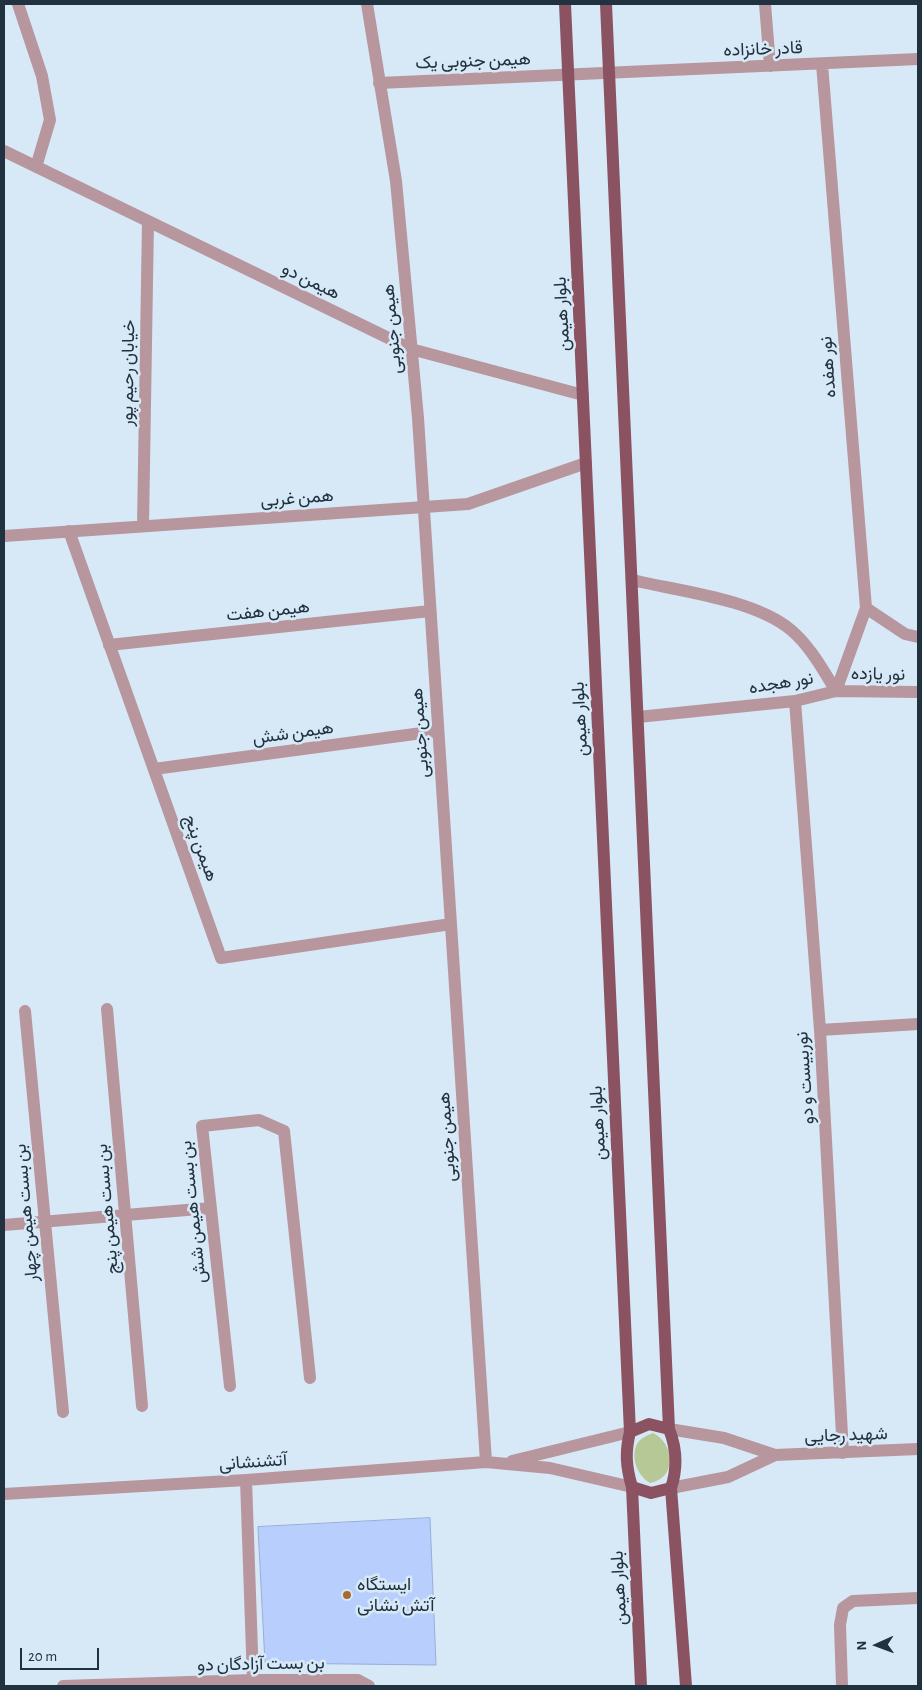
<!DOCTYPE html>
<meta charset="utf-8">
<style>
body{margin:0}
#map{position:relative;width:922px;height:1690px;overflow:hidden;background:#d7e8f7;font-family:"Alegreya Sans",sans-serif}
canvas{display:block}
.frame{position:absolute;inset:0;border:5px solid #20313f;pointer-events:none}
.north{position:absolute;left:852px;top:1620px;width:50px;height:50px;-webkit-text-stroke:4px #d7e8f7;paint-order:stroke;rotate:268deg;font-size:14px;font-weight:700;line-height:20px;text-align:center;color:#20313f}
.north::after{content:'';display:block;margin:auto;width:18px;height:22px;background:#20313f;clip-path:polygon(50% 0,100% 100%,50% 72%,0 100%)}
.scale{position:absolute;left:20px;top:1648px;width:79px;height:22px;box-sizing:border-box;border:2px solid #20313f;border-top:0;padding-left:6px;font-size:15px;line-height:18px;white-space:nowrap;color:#20313f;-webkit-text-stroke:4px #d7e8f7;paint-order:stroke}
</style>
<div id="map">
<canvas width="922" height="1690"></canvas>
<div class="frame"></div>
<div class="north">N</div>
<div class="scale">20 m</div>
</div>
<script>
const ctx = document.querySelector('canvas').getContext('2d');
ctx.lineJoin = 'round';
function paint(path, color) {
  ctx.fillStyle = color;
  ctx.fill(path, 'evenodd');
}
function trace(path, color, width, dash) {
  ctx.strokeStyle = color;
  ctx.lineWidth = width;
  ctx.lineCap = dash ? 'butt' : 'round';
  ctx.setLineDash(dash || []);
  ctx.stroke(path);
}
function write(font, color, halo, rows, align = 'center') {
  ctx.font = font + ' "Alegreya Sans",Vazirmatn,sans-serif';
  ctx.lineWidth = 5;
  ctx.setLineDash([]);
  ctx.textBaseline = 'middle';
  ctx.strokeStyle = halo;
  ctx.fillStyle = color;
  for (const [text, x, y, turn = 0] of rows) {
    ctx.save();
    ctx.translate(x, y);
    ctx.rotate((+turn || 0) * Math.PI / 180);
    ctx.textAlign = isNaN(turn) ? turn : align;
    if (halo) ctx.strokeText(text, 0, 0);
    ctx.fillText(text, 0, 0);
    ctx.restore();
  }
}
paint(new Path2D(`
 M653,1433C675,1444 677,1478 650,1483C638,1476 630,1458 637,1444C640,1438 648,1435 653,1433Z`), '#b6c895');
const building = new Path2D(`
 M430,1518L436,1665L265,1663L258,1527Z`);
paint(building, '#b8cffd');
trace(building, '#96add9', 1);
trace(new Path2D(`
 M18,4L42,76L50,120L36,167
 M367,4L396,181L418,418L486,1462
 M765,4L770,66
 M822,64L866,608L905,634L918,637
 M379,83L918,59
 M4,151L411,349L583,395
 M143,526L148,221
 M69,531L221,958L451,924
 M4,536L468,504L586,463
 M632,580C678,591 754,599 791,630C810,646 823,670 836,691L795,701L638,717
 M866,608L836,691L918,692
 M109,645L430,611
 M795,701L820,1030L843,1453
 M154,769L437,731
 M107,1009L142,1406
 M25,1011L63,1412
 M820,1030L918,1024
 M4,1225L211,1208
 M230,1386L202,1126L259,1120L284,1131L310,1378
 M669,1429L724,1438L775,1455L918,1449
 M512,1461L630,1432
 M246,1480L253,1680
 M671,1488L728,1477L775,1455
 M4,1494L246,1480L486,1462L550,1468L632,1487
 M63,1686L253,1680H358L369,1686
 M842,1686L840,1625L843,1608L853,1601L918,1598`), '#b7969d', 12);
trace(new Path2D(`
 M565,4L630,1432
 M606,4L669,1429
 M649,1424L669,1429C677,1449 678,1467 671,1488L651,1493L632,1487C626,1467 625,1452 630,1432Z
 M632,1487L641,1686
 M671,1488L686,1686`), '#8b5361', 12);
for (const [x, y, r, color] of [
 [347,1595,5,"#a76b2d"]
]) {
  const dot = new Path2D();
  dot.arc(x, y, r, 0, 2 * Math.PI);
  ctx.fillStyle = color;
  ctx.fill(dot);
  trace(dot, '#d7e8f7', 2);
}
write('18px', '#20313f', '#d7e8f7', [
 ["قادر خانزاده",763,49,-2],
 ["هیمن جنوبی یک",473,61,-2],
 ["هیمن دو",311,281,26],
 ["بلوار هیمن",562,314,-93],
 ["هیمن جنوبی",392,329,-95],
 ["نور هفده",828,367,-94],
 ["خیابان رحیم پور",128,373,-89],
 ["همن غربی",297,498,-4],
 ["هیمن هفت",268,611,-6],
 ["نور یازده",878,674,1],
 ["نور هجده",781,683,-9],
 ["بلوار هیمن",580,719,-93],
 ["هیمن شش",293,733,-8],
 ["هیمن جنوبی",420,733,-94],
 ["هیمن پنج",201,848,70],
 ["نوربیست و دو",805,1078,-94],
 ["بلوار هیمن",598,1123,-93],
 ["هیمن جنوبی",447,1137,-94],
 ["بن بست هیمن پنج",107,1209,-95],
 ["بن بست هیمن شش",193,1212,-96],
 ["بن بست هیمن چهار",26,1213,-95],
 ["شهید رجایی",846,1435,-2],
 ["آتشنشانی",253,1462,-4],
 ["بلوار هیمن",619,1588,-93],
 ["بن بست آزادگان دو",261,1664,-1]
]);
write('18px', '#20313f', '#d7e8f7', [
 ["ایستگاه",357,1585],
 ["آتش نشانی",357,1606]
], 'left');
</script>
